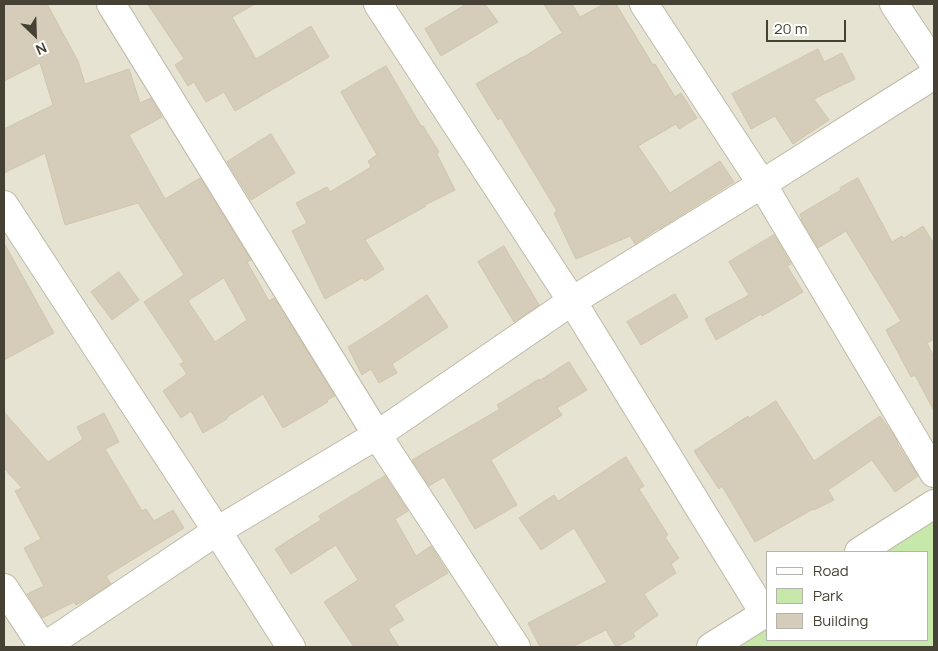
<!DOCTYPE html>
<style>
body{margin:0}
#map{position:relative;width:938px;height:651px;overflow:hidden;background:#f3f0e5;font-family:Manrope,sans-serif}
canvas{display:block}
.frame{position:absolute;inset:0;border:5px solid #454134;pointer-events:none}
.legend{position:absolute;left:766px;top:551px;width:162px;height:90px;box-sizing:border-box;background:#fff;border:1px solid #b5b3ae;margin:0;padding:6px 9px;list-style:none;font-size:15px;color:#454134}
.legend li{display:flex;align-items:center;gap:10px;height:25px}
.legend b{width:25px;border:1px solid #b5b3ae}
.north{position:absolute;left:10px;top:10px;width:50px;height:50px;-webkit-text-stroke:4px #fff;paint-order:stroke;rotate:156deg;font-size:14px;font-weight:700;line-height:20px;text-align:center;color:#454134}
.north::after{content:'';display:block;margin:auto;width:18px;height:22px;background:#454134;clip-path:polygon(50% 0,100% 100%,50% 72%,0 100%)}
.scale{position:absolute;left:766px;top:20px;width:80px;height:22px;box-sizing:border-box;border:2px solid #454134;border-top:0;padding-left:6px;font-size:15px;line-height:18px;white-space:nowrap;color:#454134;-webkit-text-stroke:4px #fff;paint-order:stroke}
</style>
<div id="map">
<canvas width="938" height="651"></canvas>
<div class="frame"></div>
<ul class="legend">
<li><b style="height:6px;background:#fff"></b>Road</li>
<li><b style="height:14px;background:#c6e9ab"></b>Park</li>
<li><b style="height:14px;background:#d5cdb9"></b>Building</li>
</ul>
<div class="north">N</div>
<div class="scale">20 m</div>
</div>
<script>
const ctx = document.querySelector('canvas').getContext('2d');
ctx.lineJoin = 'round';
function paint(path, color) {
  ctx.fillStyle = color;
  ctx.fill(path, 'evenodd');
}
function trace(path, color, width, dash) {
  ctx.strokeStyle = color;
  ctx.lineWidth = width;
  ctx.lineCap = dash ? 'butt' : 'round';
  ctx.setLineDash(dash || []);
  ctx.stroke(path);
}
paint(new Path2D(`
 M4,4H934V525L892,552H767V632L743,647H4Z`), '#e7e3d2');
paint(new Path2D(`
 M934,506V647H712L767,612V640H927V552H862Z`), '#c6e9ab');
const building = new Path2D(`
 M4,4H47L78,61L85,84L129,69L140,103L151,98L162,117L129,135L165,199L200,178L251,260L247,262L269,301L274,298L335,396L327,400L328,402L283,428L263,394L227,417V419L203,433L191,411L181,418L163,391L187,374L180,364L184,362L144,302L184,275L138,203L65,225L45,153L4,173V129L53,105L40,63L4,81ZM224,278L247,320L215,342L188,301Z
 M148,4H255L232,17L256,59L311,26L329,57L235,111L224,92L206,102L194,82L188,86L175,65L184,59Z
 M467,4H485L498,22L441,56L425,29Z
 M544,4H572L580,17L604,4H616L653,65L655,64L675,97L681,93L697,118L679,129L676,124L638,146L670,193L720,161L734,182L659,229V228L635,244L630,236L576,259L554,213L557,211L501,118L498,120L476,84L522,57V58L562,33Z
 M818,49L824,62L842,53L855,79L814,99L829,120L793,144L775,116L751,129L732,94Z
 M386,66L421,126H423L439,152L437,154L455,190L425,205L426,206L365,240L384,269L365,281L362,278L325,299L292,231L307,223L296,203L327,187L330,192L371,167L368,161L377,155L341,92Z
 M271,134L295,173L251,200L227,162Z
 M858,178L892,242L902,236L904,238L923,226L934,244V339L927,343L934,357V411L915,375L911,377L886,330L901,321L846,231L818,248L801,219H802L800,214L841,190L840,188Z
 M774,235L791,264L787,266L803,292L762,316L761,314L716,340L705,319L749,295L729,262Z
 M4,243L54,333L4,360Z
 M504,246L539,305L514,322L478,262Z
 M119,272L139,300L112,320L91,292Z
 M675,294L688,317L641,345L627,322Z
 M427,295L448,327L392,364L397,373L379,383L371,369L362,375L348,347L380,327Z
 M569,362L587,390L557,408L562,415L491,460L517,505L475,529L444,477L429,486L412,460L500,409L497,405L539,379L540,380Z
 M776,401L814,461L880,416L893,434L898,442L897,443L918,476L895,492L872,460L828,490L834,500L814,510L813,509L755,542L722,486L719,489L694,451L748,416L749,418Z
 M4,412L48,462L83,439L77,427L104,413L119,442L105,449L142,511L146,509L154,521L173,510L184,528L106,576L111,584L89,598L76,605L74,602L42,618L27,594L44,586L24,548L41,539L15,491L22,488L4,468Z
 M626,457L644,486L639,489L668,535L665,537L679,558L671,564L676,573L644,594L658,615L633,633L635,637L616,647L606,630L572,647H540L528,623L607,582L574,528L541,550L519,518L554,495L558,501Z
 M385,476L408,511L395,519L416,556L431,546L448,573L394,605L404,620L388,629L399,647H354L324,602L358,580L336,545L291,574L275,549L321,520L319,516Z`);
paint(building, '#d5cdb9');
trace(building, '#d0c6ac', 1);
const minor = new Path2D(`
 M111,4L377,435L516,647
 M378,4L572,301L764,613
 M644,4L762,184L934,473
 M894,4L934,64
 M4,205L217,531L291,647
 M859,552L934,504
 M4,588L43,647
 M44,647L217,531L377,435L572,301L762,184L934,75
 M711,647L767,612`);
trace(minor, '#bfb9a7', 30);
trace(minor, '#fff', 28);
</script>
